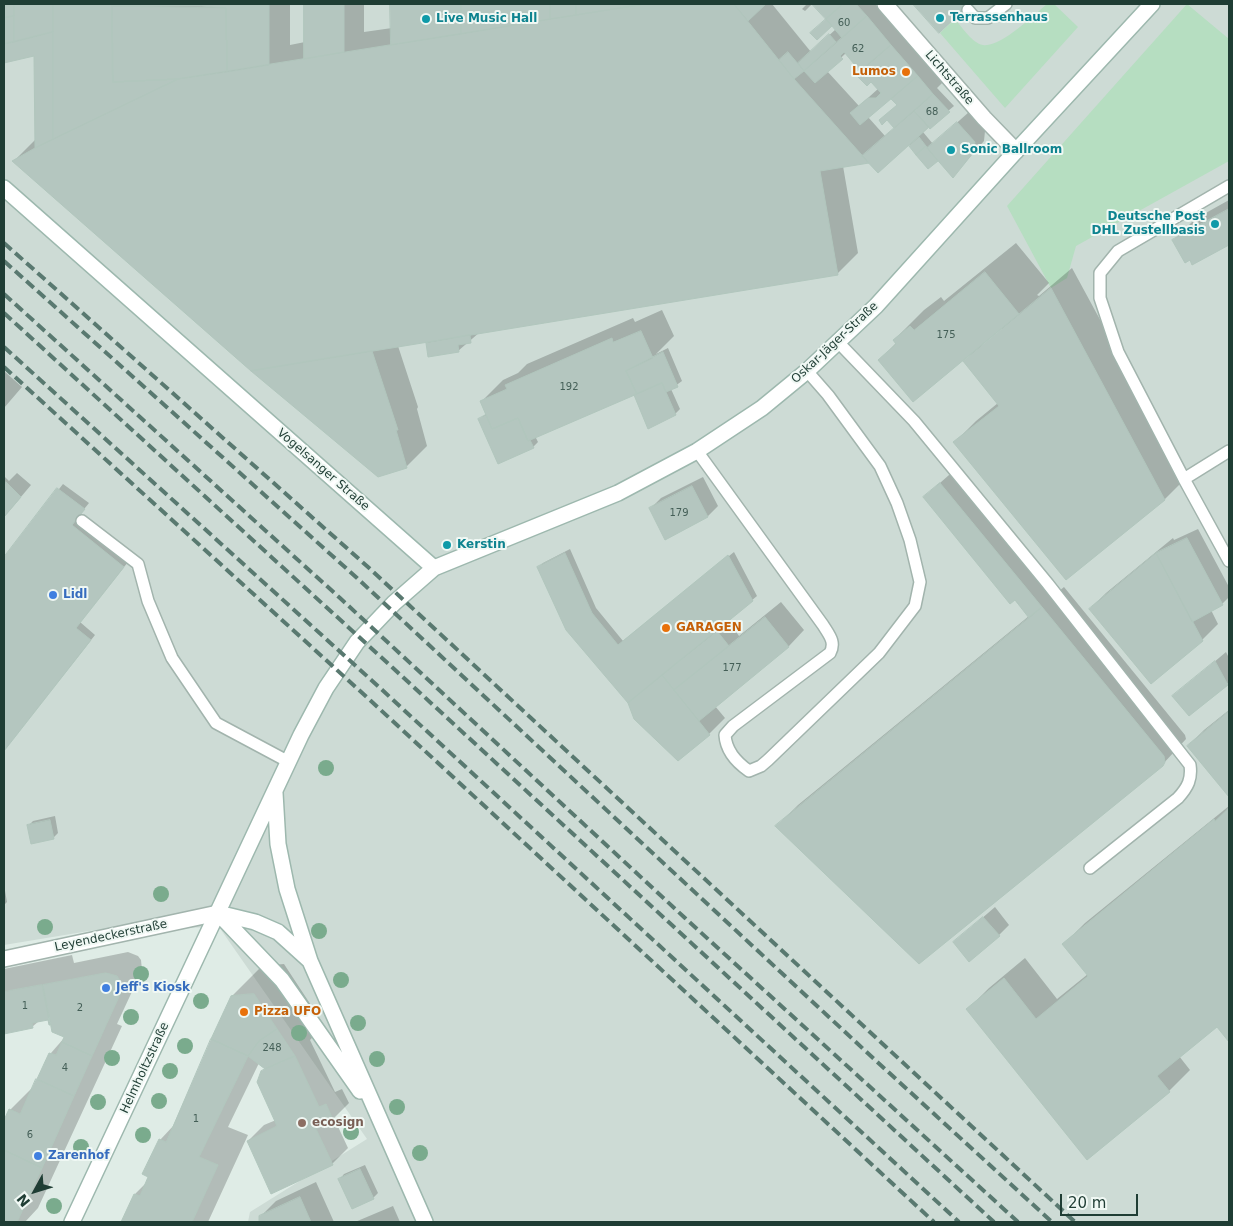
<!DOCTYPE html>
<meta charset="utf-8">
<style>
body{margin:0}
#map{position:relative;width:1233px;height:1226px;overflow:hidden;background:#dfece6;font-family:"DejaVu Sans",sans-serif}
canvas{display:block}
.frame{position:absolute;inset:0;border:5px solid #1f3d34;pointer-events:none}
.north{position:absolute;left:10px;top:1166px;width:50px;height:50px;-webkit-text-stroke:4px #f0f8f4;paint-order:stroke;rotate:231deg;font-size:14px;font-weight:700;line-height:20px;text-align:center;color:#1f3d34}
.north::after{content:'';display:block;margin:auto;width:18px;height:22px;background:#1f3d34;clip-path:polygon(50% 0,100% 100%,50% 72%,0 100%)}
.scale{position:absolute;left:1060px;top:1194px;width:78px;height:22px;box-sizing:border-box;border:2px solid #1f3d34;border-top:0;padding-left:6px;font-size:15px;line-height:18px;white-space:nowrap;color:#1f3d34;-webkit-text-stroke:4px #f0f8f4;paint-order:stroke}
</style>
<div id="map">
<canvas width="1233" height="1226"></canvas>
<div class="frame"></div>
<div class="north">N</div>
<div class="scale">20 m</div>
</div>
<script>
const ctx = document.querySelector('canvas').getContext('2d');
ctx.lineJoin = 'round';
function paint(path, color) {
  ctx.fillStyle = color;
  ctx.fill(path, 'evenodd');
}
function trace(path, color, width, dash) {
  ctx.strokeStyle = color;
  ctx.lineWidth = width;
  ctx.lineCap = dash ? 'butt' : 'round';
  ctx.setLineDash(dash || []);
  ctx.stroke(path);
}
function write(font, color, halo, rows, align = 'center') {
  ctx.font = font + ' "DejaVu Sans",sans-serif';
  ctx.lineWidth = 4;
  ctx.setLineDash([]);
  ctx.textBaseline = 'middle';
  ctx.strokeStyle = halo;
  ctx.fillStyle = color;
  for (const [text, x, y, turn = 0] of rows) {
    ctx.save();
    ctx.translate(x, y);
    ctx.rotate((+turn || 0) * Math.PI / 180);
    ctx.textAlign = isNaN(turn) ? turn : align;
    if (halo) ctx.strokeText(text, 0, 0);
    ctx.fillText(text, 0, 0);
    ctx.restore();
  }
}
paint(new Path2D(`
 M4,4H1229V1222H248L250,1212L367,1139L219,927L95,930L4,945Z`), '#cddbd5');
paint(new Path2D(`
 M1047,4H1054L1078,27L1005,108L940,33L955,19C962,27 972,43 983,45C1000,48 1034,15 1047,4Z
 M1187,4L1229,39V161L1076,246L1067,278L1051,288L1007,206Z`), '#b6dec1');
paint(new Path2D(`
 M4,4H290V45L305,42V4H364V32L392,28V4H772L811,52L836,29L814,4H875L943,82L937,88L954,106L923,132L933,144L969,112L985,131L984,141L953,176L938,159L928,167L909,144L869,162L843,166L858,253L837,274L480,332L458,351L427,343L429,341L398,346L418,407L417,409L427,446L406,467L14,161L36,139L35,55L4,62ZM846,53L879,88L859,106L827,71ZM891,97L898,104L887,118L895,128L885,136L868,117Z
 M807,4H812L805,11L802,9Z
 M915,4H969L939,31Z
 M1229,200V244L1193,264L1174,240L1195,219Z
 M1016,243L1049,283L1037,295L1039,296L1072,268L1186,478L1164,500L955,442L976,421L998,403L969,354L880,360L896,343L894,340L924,310L941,297L944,301ZM1001,328L1003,330L982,346L981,344Z
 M662,310L674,336L656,354L668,348L682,381L671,389L680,409L675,414L635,394L535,436L538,442L533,447L480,419L487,413L482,401L503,380L518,373L527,364L633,318L635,322Z
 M4,371L22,387L4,408Z
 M957,468L1058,592L1064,587L1185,735L1186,739L1162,765L777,826L798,805L1029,616L924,497Z
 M17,473L31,485L4,517V476L9,481Z
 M703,477L718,506L708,516L666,538L650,509L661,498Z
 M63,484L89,503L76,519L128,562L80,622L95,635L4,750V559Z
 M1198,529L1229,587V597L1222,604L1211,610L1218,624L1202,640L1090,609L1106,593L1173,538L1174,540Z
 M570,549L596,608L623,641L734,552L757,596L728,620L739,636L781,602L804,630L789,646L715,706L725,718L709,734L679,759L628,702L538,568L543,563Z
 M1226,652L1229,658V682L1227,684L1174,696Z
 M1229,710V795L1188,746L1204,730Z
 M1229,806V1040L1217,1025L1179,1056L1190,1070L1169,1091L968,1009L989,988L1025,958L1057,999L1088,974L1064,944L1085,923Z
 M55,816L58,833L53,838L28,826L33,821Z
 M4,885L7,902L4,905Z
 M995,907L1009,925L999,935L966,932Z
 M128,952L138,956L141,960L142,970L117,1024L122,1026L38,1208L25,1222H4V1123L10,1110L37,1083L51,1053L65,1037L50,1017L39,1021L32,1027L4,1033V969L72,955L74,963Z
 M284,964L324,1025L310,1040L335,1092L342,1089L349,1103L334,1118L348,1148L332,1164L248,1141L264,1125L276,1120L262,1072L266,1068L259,1063L228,1127L248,1135L208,1222H122L135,1194L148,1181L160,1140L175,1124L232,996L262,966Z
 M365,1165L378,1193L373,1198L340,1179L344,1174Z
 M316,1182L334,1222H260V1217L276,1201Z
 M393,1206L400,1222H355Z`), '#0003');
const building = new Path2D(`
 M4,4H14V16L4,18Z
 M14,4H53V32L14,42Z
 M53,4H112L113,82L178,79L53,139Z
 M112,4H201V6H112Z
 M201,4H269V65L227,72L226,8L201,6Z
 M304,4H344V52L304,59Z
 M390,4H461V34L391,45Z
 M461,4H550V19L461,34Z
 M550,4H576V15L550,19Z
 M576,4H645L576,15Z
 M645,4H734L794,79L869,163L820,171L838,275L251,371L12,161L35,148L178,79Z
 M734,4H766L748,21Z
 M812,4H843L826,19Z
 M843,4H856L867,16L842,38L826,19Z
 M913,4H970L939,33Z
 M112,6L226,8L227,72L178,79L113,82Z
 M14,16V42L4,44V18Z
 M867,16L891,45L860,71L844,52L840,56L843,59L815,83L804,71Z
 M826,19L832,26L817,40L810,33Z
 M53,32V139L35,148L34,56L4,63V44Z
 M829,34L836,42L804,71L798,63Z
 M891,45L918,76L860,125L850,113L868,98H876L881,93L871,82L867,86L856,75Z
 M788,52L804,71L794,79L779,60Z
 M918,76L933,94L894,128L887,120L882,125L879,120L897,105L891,99Z
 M933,94L950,112L930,129L914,111Z
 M914,111L929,127L878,173L862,156Z
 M957,122L975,142L973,153L953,178L927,148Z
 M919,137L926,146L916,155L909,146Z
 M926,146L938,161L928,169L916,155Z
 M1229,209V245L1192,265L1190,260L1185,263L1172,240Z
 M985,272L1019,314L913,402L878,360L896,344L893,340L910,326L914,330Z
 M1051,288L1165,500L1066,580L953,442L999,406L963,361Z
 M641,331L653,358L626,371L637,394L528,441L518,418L492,429L480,401L507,389L505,385L612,338L613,342Z
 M470,335L471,343L458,345L459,352L428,357L426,343Z
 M372,351L398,430H396L407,468L378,477L251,371Z
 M663,352L678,387L666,392L662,383L637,394L626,371Z
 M662,383L676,415L648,429L634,395Z
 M486,415L492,429L518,418L528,441L530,440L534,448L498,464L478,419Z
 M6,482L21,497L4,517V485Z
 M940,483L1042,607L1029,618L1015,600L1010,604L923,497Z
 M692,486L708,517L665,540L649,508Z
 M57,488L85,509L72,525L124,567L76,628L91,640L4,751V557Z
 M1187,538L1223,605L1192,622L1156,553Z
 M565,553L592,613L618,645L728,555L753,601L628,703L566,630L537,567Z
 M1156,553L1203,641L1151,684L1089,609Z
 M1042,607L1164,756L1165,762L1163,766L919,964L775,826Z
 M765,617L789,647L699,721L674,690Z
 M717,631L729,646L674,690L662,675Z
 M1215,661L1228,685L1189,716L1172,696Z
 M662,675L710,735L678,761L634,719L628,703Z
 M1229,711V797L1187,746Z
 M1229,808V1042L1217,1027L1157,1076L1170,1092L1087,1160L966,1009L1004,978L1036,1019L1088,976L1062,944L1214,819L1215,821Z
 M50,820L54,839L31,844L27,825Z
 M983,917L1000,936L969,962L953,942Z
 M106,973L117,976L120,981L121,992L92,1056L62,1042L64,1037L52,1032L43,985Z
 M42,985L50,1025H49L48,1020L32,1023L33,1028L4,1034V992Z
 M254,994L277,1029L259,1041L248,1056L211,1039L231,996Z
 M277,1029L295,1056L265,1069L248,1056L259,1041Z
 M211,1039L248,1056L199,1157L218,1165L192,1222H121L134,1194L140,1196L148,1177L142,1174L159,1139L166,1142Z
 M62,1042L92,1056L74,1096L37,1079L49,1053L56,1055Z
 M295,1056L319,1107L326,1104L333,1120L316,1129L333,1165L271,1194L247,1141L277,1126L257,1082L261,1071Z
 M36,1079L74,1096L42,1168L4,1150V1120L9,1109L20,1114Z
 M4,1150L42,1168L17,1222H4Z
 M360,1169L374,1199L352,1209L338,1179Z
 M300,1197L311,1222H259V1216Z`);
paint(building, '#b4c6bf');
trace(building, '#b1c6bd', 1);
const lane = new Path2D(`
 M968,10L975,18H988L1006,4
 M1229,186L1118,251L1100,273V298L1118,352L1184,479L1229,561
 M838,342L914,421L1048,584L1190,765C1192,779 1188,787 1178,798L1090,868
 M697,451L823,625C829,635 836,642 830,653L733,726L725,735C726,751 736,762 749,771L761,766L768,760L879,653L915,606L920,582L910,540L897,503L880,466L828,395L807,371
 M1184,479L1229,451
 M82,521L138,564L148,601L172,658L216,723L289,762`);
const street = new Path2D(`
 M885,4L984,118L1016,151
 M4,959L218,913`);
const secondary = new Path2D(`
 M4,188L434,568
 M275,793L278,844L287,889L310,961L425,1222
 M218,913L282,980L360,1091
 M218,913L255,922L278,932L309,960
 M72,1222L301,735L326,688L357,642L394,603L434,568L618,493L697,451L762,408L807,371L876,306L1016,151L1152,4`);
trace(lane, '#a2b4ad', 14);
trace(street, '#a2b4ad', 18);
trace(secondary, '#9db8ae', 18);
trace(lane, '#fff', 11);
trace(street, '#fff', 15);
trace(secondary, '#fff', 15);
trace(new Path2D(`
 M4,243L368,567L1075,1222
 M4,261L357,578L873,1058L1052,1222
 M4,294L340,598L685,918L1018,1222
 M4,313L393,668L994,1222
 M4,347L379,687L959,1222
 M4,367L371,701L934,1222`), '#597970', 4, [10, 5]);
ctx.fillStyle = '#7aab8d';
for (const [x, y] of [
 [326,768],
 [161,894],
 [45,927],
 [319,931],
 [141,974],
 [341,980],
 [201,1001],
 [131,1017],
 [358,1023],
 [299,1033],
 [185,1046],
 [112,1058],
 [377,1059],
 [170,1071],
 [159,1101],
 [98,1102],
 [397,1107],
 [351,1132],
 [143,1135],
 [81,1147],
 [420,1153],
 [54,1206]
]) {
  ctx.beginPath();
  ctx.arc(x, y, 8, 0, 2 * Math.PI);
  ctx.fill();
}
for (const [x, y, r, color] of [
 [940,18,5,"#0f9aa8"],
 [426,19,5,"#0f9aa8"],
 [906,72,5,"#e8710a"],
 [951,150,5,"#0f9aa8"],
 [1215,224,5,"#0f9aa8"],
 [447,545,5,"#0f9aa8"],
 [53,595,5,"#3f7fe0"],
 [666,628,5,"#e8710a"],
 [106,988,5,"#3f7fe0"],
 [244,1012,5,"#e8710a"],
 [302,1123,5,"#8d6e63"],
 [38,1156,5,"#3f7fe0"]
]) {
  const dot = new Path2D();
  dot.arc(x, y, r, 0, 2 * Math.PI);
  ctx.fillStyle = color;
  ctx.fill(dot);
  trace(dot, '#f0f8f4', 2);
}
write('10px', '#445f57', null, [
 ["60",844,23],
 ["62",858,49],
 ["68",932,112],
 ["175",946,335],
 ["192",569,387],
 ["179",679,513],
 ["177",732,668],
 ["1",25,1006],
 ["2",80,1008],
 ["248",272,1048],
 ["4",65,1068],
 ["1",196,1119],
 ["6",30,1135]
]);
write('bold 12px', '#0d838f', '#f0f8f4', [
 ["Terrassenhaus",950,18],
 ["Live Music Hall",436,19],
 ["Sonic Ballroom",961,150],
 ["Deutsche Post",1205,217,"right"],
 ["DHL Zustellbasis",1205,231,"right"],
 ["Kerstin",457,545]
], 'left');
write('bold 12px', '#c56008', '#f0f8f4', [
 ["Lumos",896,72,"right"],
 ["GARAGEN",676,628],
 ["Pizza UFO",254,1012]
], 'left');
write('12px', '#1f3d34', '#f0f8f4', [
 ["Lichtstraße",949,78,49],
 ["Oskar-Jäger-Straße",835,343,-43],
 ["Vogelsanger Straße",323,470,41],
 ["Leyendeckerstraße",111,936,-12],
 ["Helmholtzstraße",145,1068,-65]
]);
write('bold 12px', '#366cbe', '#f0f8f4', [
 ["Lidl",63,595],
 ["Jeff's Kiosk",116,988],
 ["Zarenhof",48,1156]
], 'left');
write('bold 12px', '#785e54', '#f0f8f4', [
 ["ecosign",312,1123]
], 'left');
</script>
